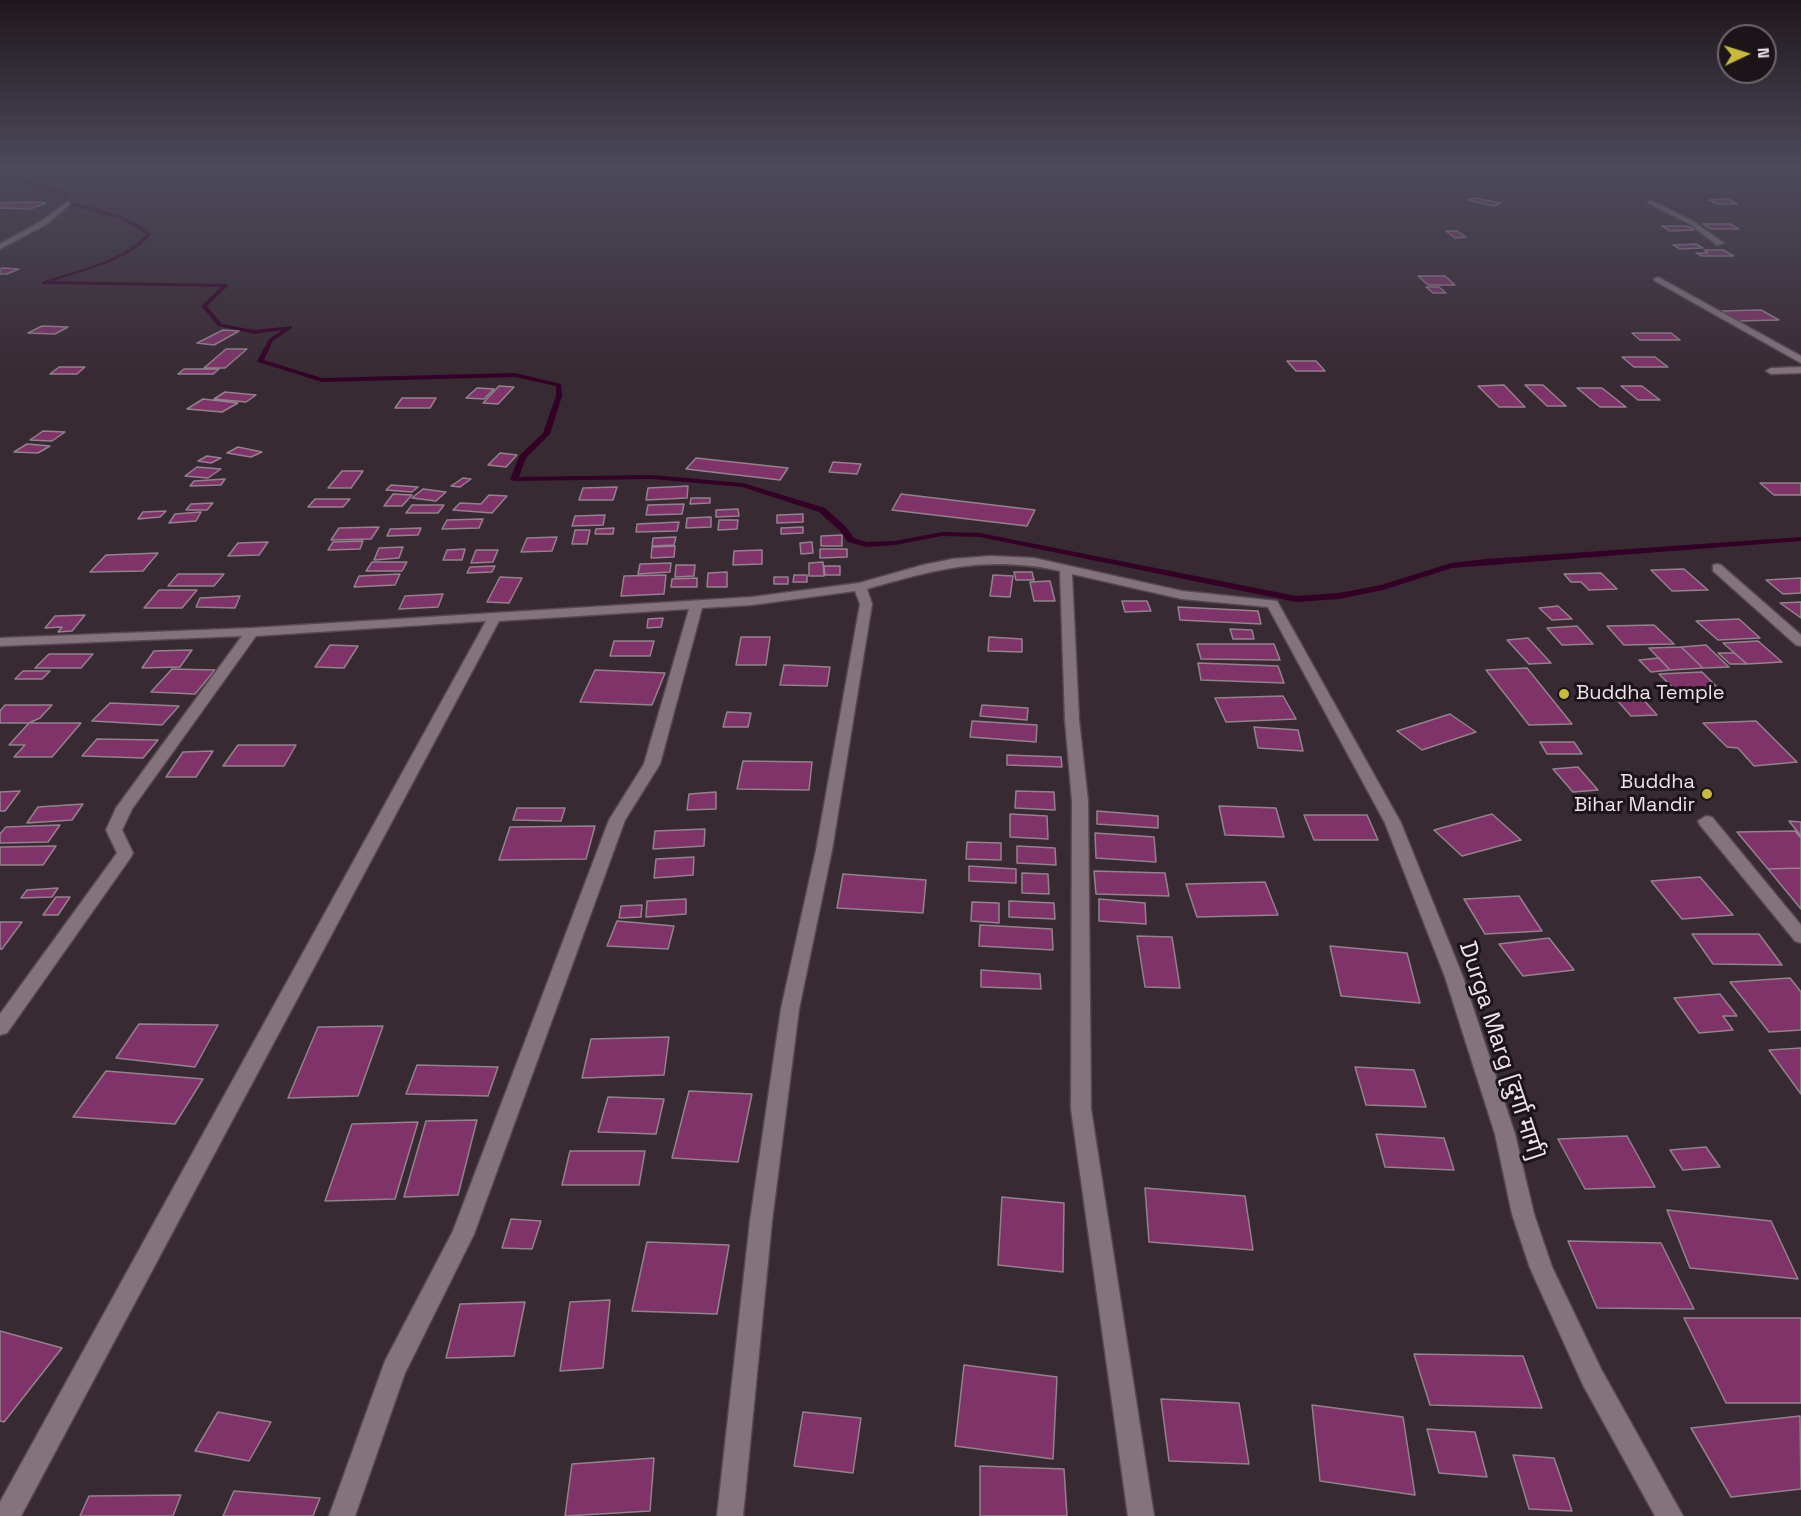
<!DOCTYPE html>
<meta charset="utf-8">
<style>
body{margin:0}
#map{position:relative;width:1801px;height:1516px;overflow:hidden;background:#382a33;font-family:"Space Grotesk",sans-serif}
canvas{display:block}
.north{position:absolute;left:1717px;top:24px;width:60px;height:60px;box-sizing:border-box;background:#1b1519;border:2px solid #6f676c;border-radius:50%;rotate:86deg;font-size:16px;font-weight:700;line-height:24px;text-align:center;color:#ede3e9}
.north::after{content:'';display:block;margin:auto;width:21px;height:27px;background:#c8bb3b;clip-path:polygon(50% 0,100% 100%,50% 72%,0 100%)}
</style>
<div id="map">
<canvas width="1801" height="1516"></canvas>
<div class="north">N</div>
</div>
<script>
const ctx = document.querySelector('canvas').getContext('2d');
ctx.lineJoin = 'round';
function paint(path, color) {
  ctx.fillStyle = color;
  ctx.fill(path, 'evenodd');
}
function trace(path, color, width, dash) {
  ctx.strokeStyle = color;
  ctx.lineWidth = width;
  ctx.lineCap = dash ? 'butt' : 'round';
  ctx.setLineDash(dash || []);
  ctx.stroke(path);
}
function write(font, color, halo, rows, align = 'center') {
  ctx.font = font + ' "Space Grotesk","Noto Sans Devanagari",sans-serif';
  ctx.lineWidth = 6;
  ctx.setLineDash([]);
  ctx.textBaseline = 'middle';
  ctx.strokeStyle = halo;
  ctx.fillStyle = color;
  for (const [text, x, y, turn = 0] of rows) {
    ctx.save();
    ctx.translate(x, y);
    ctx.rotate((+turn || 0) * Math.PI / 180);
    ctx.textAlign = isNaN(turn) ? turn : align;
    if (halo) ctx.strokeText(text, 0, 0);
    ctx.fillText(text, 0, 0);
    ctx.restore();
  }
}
paint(new Path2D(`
 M69,167H76L43,175L28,183L70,193L68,199L70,202C98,209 129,214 151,234C131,261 84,270 53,281L228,284V286L207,306L222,324L254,330L292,326V328L273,341L264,360L322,378L515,373L561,384L562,396L550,434L526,458L519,477L652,475L743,483L825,508L846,527L854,538L867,542L895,541L942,532L980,533L1296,596L1339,593L1381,585L1451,563L1486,559L1801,537V541L1452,568L1383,590L1339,599L1296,602L980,537L942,536L895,545L866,547L848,542L840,531L819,512L742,487L652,479L514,481L510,479L520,455L543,433L556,396V386L515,377L322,382L258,362L257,361L269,339L282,330L254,334L218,326L201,306L221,287L42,284V282C73,271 126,260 146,234L120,219L66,204L64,199L65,195L33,188L22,183L40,173Z`), '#330026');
const building = new Path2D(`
 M1475,198L1501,203L1493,206L1468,200Z
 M1728,199L1737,204H1718L1709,200Z
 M37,202L46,203L30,209L0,208V203Z
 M1703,224H1730L1739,229H1711Z
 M1662,226H1687L1694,230L1670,231Z
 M1446,231H1457L1466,237L1455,238Z
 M1696,244L1703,248L1680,249L1673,245Z
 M1704,250H1723L1734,256H1702L1696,253H1708Z
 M3,268L19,269L7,274H0V269Z
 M1418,276H1445L1455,285H1428Z
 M1426,287H1439L1446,293H1433Z
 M1761,310L1779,320L1738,321L1721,311Z
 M42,326L68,327L55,334L28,333Z
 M223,330L239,331L214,345L197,343Z
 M1632,333H1671L1680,340H1640Z
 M226,349H247L225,368H204Z
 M1622,357H1655L1668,367H1634Z
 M1287,361H1316L1325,371H1296Z
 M59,367H85L77,374H50Z
 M184,369H219L213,374H178Z
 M1504,385L1525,407H1499L1478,386Z
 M1525,385H1543L1566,406H1547Z
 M499,386L514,387L498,404L483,403Z
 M1621,386H1642L1660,400H1638Z
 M477,388L494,389L484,399L466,398Z
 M1577,388H1602L1626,407H1600Z
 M225,392L256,395L246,402L214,399Z
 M402,398H436L430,408H395Z
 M203,399L238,403L222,412L187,409Z
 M43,431L65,432L52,441L30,440Z
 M27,444L50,446L38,453L14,452Z
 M238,447L262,452L251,457L227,453Z
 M500,453L517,455L506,467L488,465Z
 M207,456L221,458L211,463L198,461Z
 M696,458L788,468L780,480L686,469Z
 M833,462L861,464L857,474L829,472Z
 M197,467L221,469L208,478L185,476Z
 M342,471H363L351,488H328Z
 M463,478L471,479L460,487L451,486Z
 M225,479L221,485L190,486L194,481Z
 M1760,483H1801V495H1774Z
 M391,485L418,487L412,492L386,490Z
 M688,486L687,498L646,500L648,488Z
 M617,487L613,500H579L583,488Z
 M423,489L446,492L436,501L412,498Z
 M393,494L412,495L402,506H384Z
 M901,494L1035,510L1027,526L892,510Z
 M489,495L507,496L492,513L453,510L460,503L481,504Z
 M691,498H710V503L690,504Z
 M315,499H350L343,507H308Z
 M213,503L207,510H186L191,504Z
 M684,504L682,514L646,515L648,505Z
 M412,505H444L438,513H406Z
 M738,509L739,516L716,517V510Z
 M166,511L160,517L138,519L143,512Z
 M201,512L196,521L169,523L175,514Z
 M803,514V522L777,523V515Z
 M605,515L603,525L572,526L575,516Z
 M711,517V527L686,528L687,518Z
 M483,519L479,528L442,529L447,520Z
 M719,520H738L737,529L718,530Z
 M679,522L677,531L636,532L637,524Z
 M379,527L371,539L331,540L339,528Z
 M803,527V533L781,534V528Z
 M421,528L418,535L387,536L390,529Z
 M614,528L613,534H595L596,529Z
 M575,530H590L587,544H572Z
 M842,535V546H821V536Z
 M557,537L552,551L521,552L527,538Z
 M676,537L674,545L652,546L653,538Z
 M363,541L360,549L328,550L333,542Z
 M268,542L259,555L228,556L238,543Z
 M812,542L813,553L801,554L800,543Z
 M675,546L674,557L651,558L652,547Z
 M403,547L399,558L374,560L379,548Z
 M465,549L462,560H443L447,550Z
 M820,549H847V557L820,558Z
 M476,550H498L493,562L471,563Z
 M762,550V564L733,565L734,551Z
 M158,553L143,571L90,572L106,555Z
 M372,562H407L402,571H366Z
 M823,562L824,576H809V563Z
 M671,563L670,572L638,574L640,564Z
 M676,565H695L694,576L675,577Z
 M495,566L492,572L467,573L470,567Z
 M824,566H840V575H825Z
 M1684,569L1708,590L1672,591L1651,570Z
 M727,572V587H707L708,573Z
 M1014,572H1032L1034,580H1016Z
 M1601,573L1617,589L1589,590L1581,582H1571L1564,574Z
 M178,574H224L214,586H168Z
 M400,574L395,585L354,587L359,576Z
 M666,575L664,594L621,596L624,576Z
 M794,575H807V582H793Z
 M993,575L1013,576L1010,597L990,596Z
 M500,577L522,578L509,603L487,602Z
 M774,577H788V584H774Z
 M697,578V587H671L672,579Z
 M1801,578V593L1783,594L1766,580Z
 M1050,581L1055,601H1034L1030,582Z
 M159,590H197L182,608H144Z
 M443,594L438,607L399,609L405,596Z
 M240,596L235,608L196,607L200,598Z
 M1122,601H1147L1151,611L1125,612Z
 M1801,602V618L1780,603Z
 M1558,606L1572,619L1552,620L1539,608Z
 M1178,607L1258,611L1261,624L1180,620Z
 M85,615L72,631L58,632L62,627L45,628L55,616Z
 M663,618L661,627L647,628L648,619Z
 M1739,619L1760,638L1718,640L1696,621Z
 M1654,625L1674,644L1624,645L1607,626Z
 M1577,626L1593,644L1562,645L1547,628Z
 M1230,629L1252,630L1254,639H1233Z
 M741,637H770L766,665H736Z
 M989,637L1022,639V652L988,651Z
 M1528,638L1551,663L1529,664L1507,640Z
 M614,641H654L650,656H610Z
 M1758,641L1782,662L1747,664L1723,643Z
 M1197,644H1274L1280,660L1201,659Z
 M330,645L358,646L344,668L315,667Z
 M1706,645L1729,667L1703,668L1681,647Z
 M1681,647L1703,668L1670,670L1649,648Z
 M192,650L180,667L142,668L154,651Z
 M1718,653H1734L1747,664H1730Z
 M49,654H93L81,668H35Z
 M1659,658L1670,670L1651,672L1639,660Z
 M1198,663L1278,666L1284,683L1201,680Z
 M784,665L830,667L827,686L780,685Z
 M1527,668L1572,724L1529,725L1486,670Z
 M172,669L215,670L195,694L151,692Z
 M595,670L665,673L652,705L580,702Z
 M23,671H50L42,679H15Z
 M1702,672L1723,693L1680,695L1659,674Z
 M1283,696L1296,719L1226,722L1215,698Z
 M1642,698L1657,715L1631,716L1616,699Z
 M110,703L179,706L162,725L92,721Z
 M5,705H52L40,718L29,723H0V711Z
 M982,705L1028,708L1027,720L980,716Z
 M727,712L751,713L748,727H723Z
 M1450,714L1476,732L1422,750L1397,731Z
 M972,721L1037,725L1036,742L970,737Z
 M1756,721L1797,762L1754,766L1738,748L1727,747L1703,723Z
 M29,723H81L52,757H14L25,745H9Z
 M1254,727L1298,730L1303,751L1258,748Z
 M97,739L158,740L143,758L82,756Z
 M1540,742H1574L1582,754H1547Z
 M238,745H296L284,766H223Z
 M213,751L196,777H166L183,752Z
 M1007,755L1061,757L1062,767L1007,765Z
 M743,761L812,762L809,790L737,789Z
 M1578,767L1598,790L1573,792L1553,769Z
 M20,791L5,811H0V792Z
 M1016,791L1054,792L1055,810L1015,808Z
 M716,792V809L687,810L689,794Z
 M83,804L72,820L27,823L38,807Z
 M1219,806L1276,808L1284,837L1225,835Z
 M517,808H565L561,821L513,820Z
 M1097,811L1158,816V828L1097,824Z
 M1010,814L1047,816L1048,839L1010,837Z
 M1492,814L1521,840L1462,856L1434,830Z
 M1304,815H1367L1378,840H1314Z
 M1789,821L1801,822V836Z
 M60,825L48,842L0,843V834L6,827Z
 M595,826L586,859L499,860L510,827Z
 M705,829L704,846L653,849L655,831Z
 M1795,831L1801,838V868L1768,869L1737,832Z
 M1095,833L1154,837L1156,862L1096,858Z
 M967,842L1001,843V860L966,859Z
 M56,846L43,865H0V847Z
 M1017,846L1055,848L1056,865L1017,863Z
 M694,857L693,875L654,878L656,859Z
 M969,866L1016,869V883L969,881Z
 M1801,868V909L1768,869Z
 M1094,871L1165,873L1169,896L1096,894Z
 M1022,873L1048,874L1049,894L1022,893Z
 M843,874L926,880L923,913L837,908Z
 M1700,877L1733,915L1682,919L1651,881Z
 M1265,882L1278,915L1197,917L1186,884Z
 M58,888L52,897L21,898L27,890Z
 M1519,896L1542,931L1485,934L1464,899Z
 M56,897H70L58,915H43Z
 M686,899V914L646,917L647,901Z
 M1099,899L1145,903L1146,924L1099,921Z
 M1009,901L1054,903L1055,919L1009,917Z
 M972,902L999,903V923L971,921Z
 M642,905L641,917L619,918L621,906Z
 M617,921L674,926L668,949L607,946Z
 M0,922H22L2,949H0Z
 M980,925L1052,929L1053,950L979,946Z
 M1692,934H1759L1782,965L1713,964Z
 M1137,936L1172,937L1180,988L1145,987Z
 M1549,938L1574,970L1523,976L1499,944Z
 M1330,946L1407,953L1420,1003L1341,996Z
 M981,970L1040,974L1041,989L981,987Z
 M1790,978L1801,992V1030L1769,1032L1730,982Z
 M1720,994L1737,1016H1723L1733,1030L1699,1033L1674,998Z
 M139,1024L218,1025L195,1067L116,1058Z
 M383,1026L358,1096L288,1098L318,1027Z
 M669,1037L664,1075L582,1078L591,1039Z
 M1801,1048V1094L1769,1050Z
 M417,1065L498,1067L488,1096L406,1094Z
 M1355,1067L1414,1070L1426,1107L1366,1105Z
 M106,1071L203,1079L175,1124L73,1117Z
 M689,1091L752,1094L738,1162L672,1158Z
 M608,1097L664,1099L656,1134L598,1132Z
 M477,1120L458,1195L404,1197L426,1121Z
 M418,1122L395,1199L325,1201L352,1124Z
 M1376,1134L1444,1138L1454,1170L1385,1167Z
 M1627,1136L1655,1187L1585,1189L1558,1139Z
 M1706,1147L1720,1167L1683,1170L1670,1150Z
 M570,1151H645L639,1185H562Z
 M1145,1188L1245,1196L1253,1250L1149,1242Z
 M1002,1197L1064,1203L1063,1272L998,1265Z
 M1667,1210L1771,1221L1798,1279L1690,1268Z
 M511,1219L541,1221L532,1249L502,1248Z
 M1568,1241L1661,1243L1694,1309L1597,1308Z
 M647,1242L729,1245L717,1314L632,1311Z
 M610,1300L603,1368L560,1371L570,1302Z
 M525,1302L514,1356L446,1358L460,1304Z
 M1684,1318H1801V1403H1726Z
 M0,1331L62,1348L4,1422L0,1421Z
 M1414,1354L1523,1356L1542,1408L1430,1405Z
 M964,1365L1057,1377L1053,1459L955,1446Z
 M1161,1399L1239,1403L1249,1464L1169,1461Z
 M1312,1405L1403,1417L1415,1495L1320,1481Z
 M218,1412L271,1422L249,1461L195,1451Z
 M803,1412L861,1418L853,1473L794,1466Z
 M1800,1416L1801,1489L1731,1497L1691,1428Z
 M1427,1429L1475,1432L1487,1477L1439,1473Z
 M1513,1455L1554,1458L1572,1511L1529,1509Z
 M654,1458L650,1511L565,1516L572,1464Z
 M980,1466L1064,1469L1067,1516H980Z
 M234,1491L320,1498L313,1516H223Z
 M181,1495L173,1516H80L89,1496Z`);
paint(building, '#803369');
trace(building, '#93828d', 1.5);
const minor = new Path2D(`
 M68,201L70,204L47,224L0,249V244L42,221Z
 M1648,201H1652L1694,222L1724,243L1717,245L1690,224L1648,203Z
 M1658,277L1801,356V363L1655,281L1654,279Z
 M1801,367V373L1771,374L1766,371L1771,368Z
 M990,556L1034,558L1182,591L1277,601L1401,823L1463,977L1515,1134L1534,1214L1552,1267L1601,1369L1683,1516H1655L1583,1385L1530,1268L1512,1214L1495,1134L1445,977L1385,823L1268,607L1182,599L1072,574L1079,720L1088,801L1091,1109L1154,1516H1128L1071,1109L1072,801L1065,720L1060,571C988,555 936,569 867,589L872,604L832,850L799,1009L772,1221L743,1516H717L750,1221L781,1009L816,850L860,604L855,591L752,605L702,608L660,764L625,820L474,1234L405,1373L355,1516H329L385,1361L453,1231L609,820L644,764L689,609L499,621L21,1516H0V1502L486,621L256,636L132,809L122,830L133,853L131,857L7,1033L0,1035V1014L117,853L106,830L116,808L242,636L0,646V638L252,628L752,597L859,583L923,565L952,559Z
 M1717,564L1721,565L1801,635V646L1796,645L1713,571V565Z
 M1706,816L1712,817L1801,925V943L1795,941L1700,825L1698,821Z`);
trace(minor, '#554851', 3);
paint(minor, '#84737d');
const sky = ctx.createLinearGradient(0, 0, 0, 379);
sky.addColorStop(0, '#1f171c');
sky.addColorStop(0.44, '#4d4a5b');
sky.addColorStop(1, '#4d4a5b00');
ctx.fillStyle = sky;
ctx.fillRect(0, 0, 1801, 379);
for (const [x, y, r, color] of [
 [1564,694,6,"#c8bb3b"],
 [1707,794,6,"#c8bb3b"]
]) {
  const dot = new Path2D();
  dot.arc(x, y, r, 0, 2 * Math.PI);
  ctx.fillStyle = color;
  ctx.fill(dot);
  trace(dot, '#1b1519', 2);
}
write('20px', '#ede3e9', '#1b1519', [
 ["Buddha Temple",1576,694],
 ["Buddha",1695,783,"right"],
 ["Bihar Mandir",1695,806,"right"]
], 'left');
write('24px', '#ede3e9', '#1b1519', [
 ["Durga Marg [दुर्गा मार्ग]",1501,1051,72]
]);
</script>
